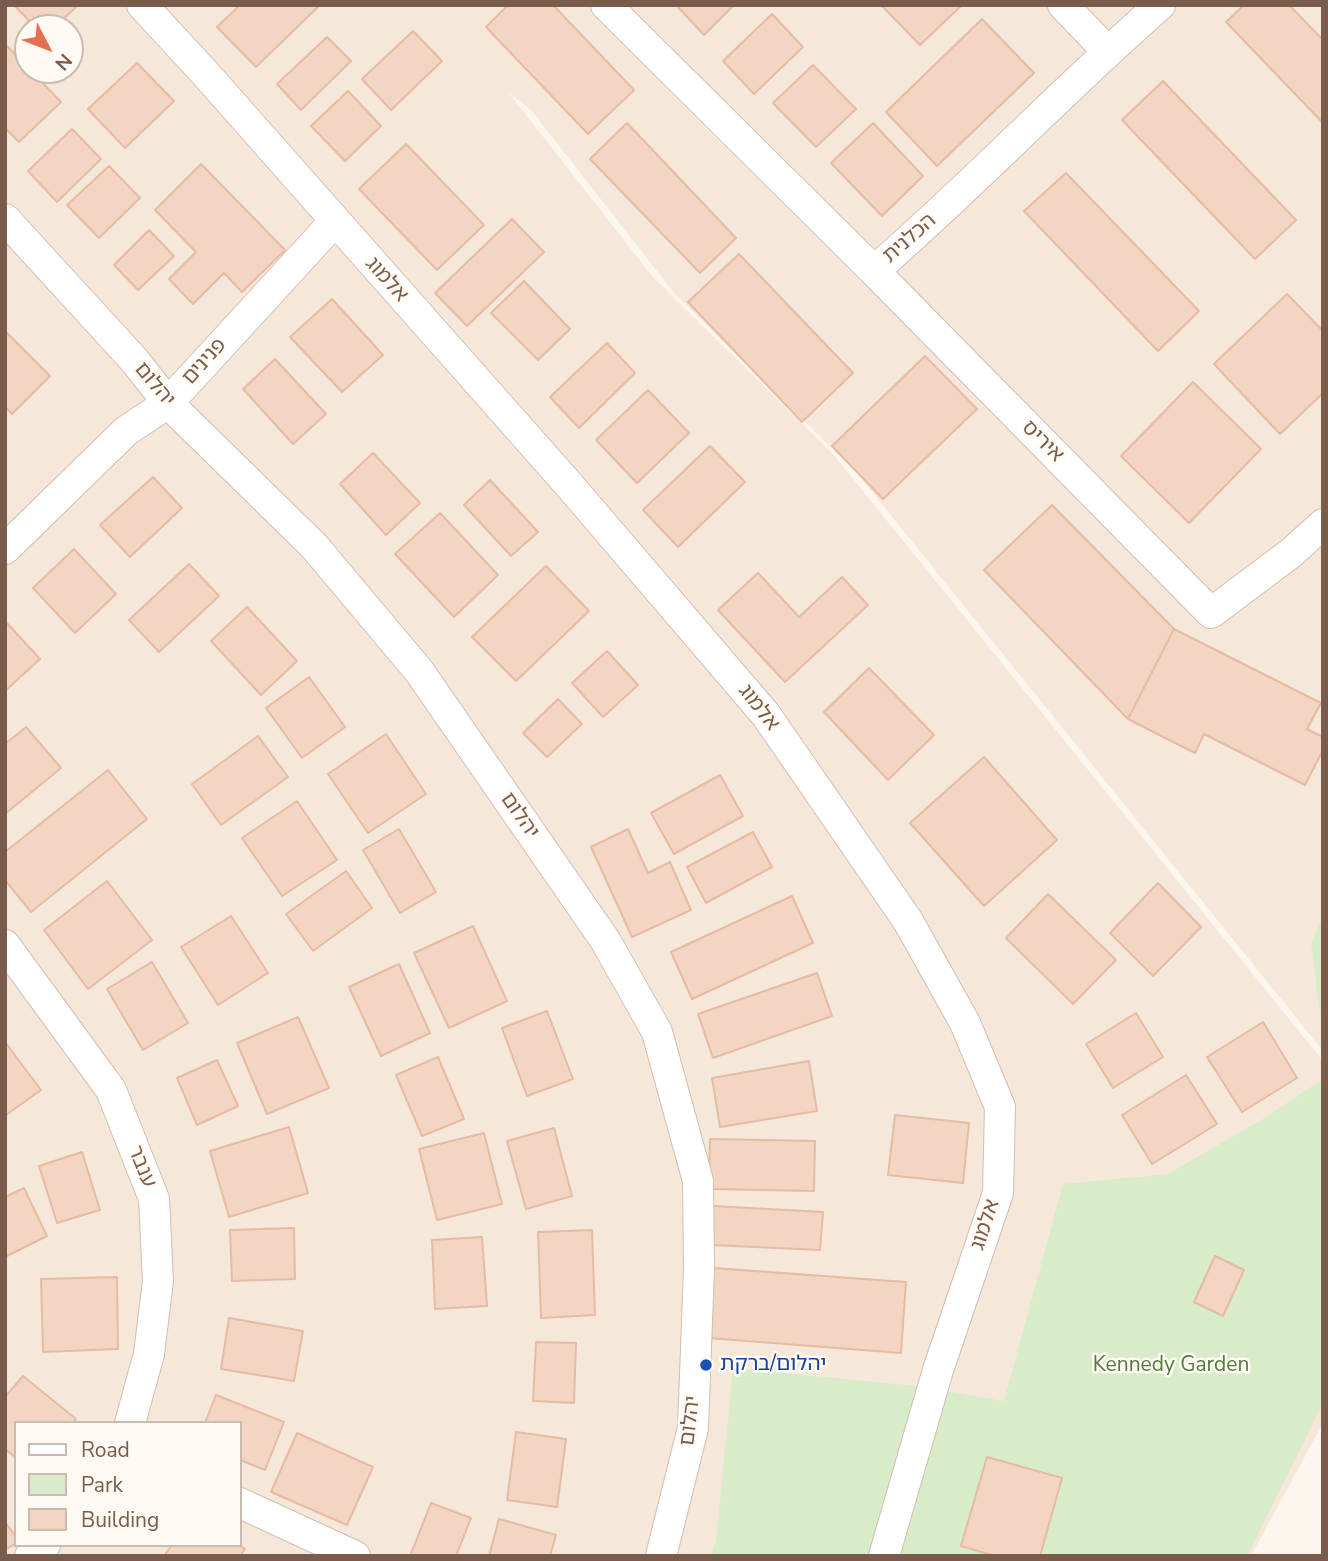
<!DOCTYPE html>
<meta charset="utf-8">
<style>
body{margin:0}
#map{position:relative;width:1328px;height:1561px;overflow:hidden;background:#fdf6ec;font-family:"Nunito Sans",sans-serif}
canvas{display:block}
.frame{position:absolute;inset:0;border:7px solid #7a5c4d;pointer-events:none}
.legend{position:absolute;left:14px;top:1421px;width:228px;height:126px;box-sizing:border-box;background:#fffaf3;border:2px solid #cabbb1;margin:0;padding:9px 12px;list-style:none;font-size:21px;color:#7a5c4d}
.legend li{display:flex;align-items:center;gap:14px;height:35px}
.legend b{width:35px;border:2px solid #cabbb1}
.north{position:absolute;left:14px;top:14px;width:70px;height:70px;box-sizing:border-box;background:#fffaf3;border:2px solid #cabbb1;border-radius:50%;rotate:132deg;font-size:19px;font-weight:700;line-height:28px;text-align:center;color:#7a5c4d}
.north::after{content:'';display:block;margin:auto;width:24px;height:32px;background:#e76f51;clip-path:polygon(50% 0,100% 100%,50% 72%,0 100%)}
</style>
<div id="map">
<canvas width="1328" height="1561"></canvas>
<div class="frame"></div>
<ul class="legend">
<li><b style="height:9px;background:#fff"></b>Road</li>
<li><b style="height:19px;background:#d8ecc9"></b>Park</li>
<li><b style="height:19px;background:#f3d5c3"></b>Building</li>
</ul>
<div class="north">N</div>
</div>
<script>
const ctx = document.querySelector('canvas').getContext('2d');
ctx.lineJoin = 'round';
function paint(path, color) {
  ctx.fillStyle = color;
  ctx.fill(path, 'evenodd');
}
function trace(path, color, width, dash) {
  ctx.strokeStyle = color;
  ctx.lineWidth = width;
  ctx.lineCap = dash ? 'butt' : 'round';
  ctx.setLineDash(dash || []);
  ctx.stroke(path);
}
function write(font, color, halo, rows, align = 'center') {
  ctx.font = font + ' "Nunito Sans","Noto Sans Hebrew",sans-serif';
  ctx.lineWidth = 5;
  ctx.setLineDash([]);
  ctx.textBaseline = 'middle';
  ctx.strokeStyle = halo;
  ctx.fillStyle = color;
  for (const [text, x, y, turn = 0] of rows) {
    ctx.save();
    ctx.translate(x, y);
    ctx.rotate((+turn || 0) * Math.PI / 180);
    ctx.textAlign = isNaN(turn) ? turn : align;
    if (halo) ctx.strokeText(text, 0, 0);
    ctx.fillText(text, 0, 0);
    ctx.restore();
  }
}
paint(new Path2D(`
 M5,5H1323V1051L856,472L675,294L531,110L509,93L652,276L834,455L1323,1061V1423L1251,1556H5ZM28,28H70V70H28ZM16,1423H240V1545H16Z`), '#f5e8da');
paint(new Path2D(`
 M1323,917V1036L1311,943Z
 M1323,1079V1403L1247,1556H711L716,1541L733,1368L917,1386L1004,1401L1063,1184L1168,1174L1263,1119Z`), '#d8ecc9');
const building = new Path2D(`
 M14,5H78L54,28H36Z
 M240,5H320L256,67L217,27Z
 M508,5H553L634,90L588,134L486,27Z
 M676,5H734L704,35Z
 M881,5H962L920,45Z
 M1244,5H1289L1323,40V123L1226,22Z
 M772,14L803,47L754,94L723,61Z
 M982,19L1034,73L937,166L886,112Z
 M413,31L442,61L391,110L362,79Z
 M327,37L351,61L301,110L277,84Z
 M5,44L61,102L19,142L5,128Z
 M137,63L174,101L125,148L88,109Z
 M813,65L856,109L816,147L773,103Z
 M1163,81L1296,220L1255,259L1122,120Z
 M348,91L381,126L345,161L311,126Z
 M627,123L736,238L700,273L590,159Z
 M873,123L923,176L882,216L831,163Z
 M72,129L101,159L57,202L28,171Z
 M406,144L484,225L437,270L359,189Z
 M201,164L285,250L242,292L224,273L193,304L169,279L196,252L155,210Z
 M109,166L140,198L99,238L67,205Z
 M1066,173L1199,311L1158,351L1024,211Z
 M512,219L544,252L467,326L435,293Z
 M149,230L174,256L138,290L114,265Z
 M739,254L853,373L802,422L688,302Z
 M524,281L570,329L538,360L491,313Z
 M1287,294L1323,331V393L1280,434L1214,364Z
 M332,299L383,355L342,392L290,337Z
 M6,332L50,376L12,414L5,407Z
 M607,343L635,373L579,428L550,397Z
 M925,356L977,409L883,499L832,446Z
 M275,359L326,414L293,444L243,389Z
 M1193,382L1261,449L1189,523L1121,456Z
 M648,390L689,433L637,483L596,440Z
 M710,446L745,482L678,547L643,510Z
 M373,453L420,503L386,535L340,484Z
 M153,477L182,508L130,557L100,525Z
 M490,480L538,532L511,556L464,505Z
 M1052,505L1174,629L1128,719L984,570Z
 M440,513L498,575L454,617L395,554Z
 M74,549L116,594L75,633L33,588Z
 M189,564L219,596L159,652L129,620Z
 M546,566L589,611L516,681L472,637Z
 M758,573L799,617L842,577L868,605L785,682L718,610Z
 M247,607L297,661L261,695L211,641Z
 M5,621L40,659L5,691Z
 M1174,629L1321,703L1307,729L1323,737V750L1305,785L1204,734L1195,753L1128,719Z
 M607,651L638,685L603,717L572,683Z
 M869,668L934,735L888,780L824,712Z
 M309,677L345,727L302,758L266,708Z
 M558,699L582,724L547,757L523,733Z
 M26,727L61,768L5,814V744Z
 M386,734L426,794L368,833L328,774Z
 M258,736L288,777L221,825L192,784Z
 M984,757L1057,840L984,906L910,823Z
 M108,770L147,819L31,912L5,880V852Z
 M720,775L743,816L674,854L651,813Z
 M297,801L337,860L282,896L242,838Z
 M399,829L436,892L400,913L363,850Z
 M628,829L648,873L670,862L691,910L632,937L591,847Z
 M753,832L772,867L706,903L687,867Z
 M346,871L372,908L313,951L286,914Z
 M107,881L152,940L88,989L44,930Z
 M1158,883L1201,927L1153,976L1110,933Z
 M1048,894L1116,960L1073,1004L1006,938Z
 M792,896L813,943L692,999L671,952Z
 M231,916L268,973L218,1005L181,947Z
 M473,926L507,1001L449,1028L414,953Z
 M152,962L188,1023L143,1050L107,989Z
 M399,964L430,1033L381,1056L349,987Z
 M817,973L832,1016L713,1058L698,1014Z
 M547,1011L573,1079L527,1096L502,1028Z
 M1136,1013L1163,1057L1113,1088L1086,1044Z
 M298,1017L329,1088L267,1114L237,1043Z
 M1263,1022L1297,1078L1242,1112L1207,1057Z
 M5,1042L41,1090L6,1115L5,1114Z
 M438,1057L464,1119L422,1136L396,1075Z
 M217,1060L238,1106L197,1125L177,1078Z
 M809,1061L817,1111L720,1127L712,1078Z
 M1186,1075L1217,1124L1152,1164L1122,1115Z
 M895,1115L969,1123L963,1183L888,1175Z
 M289,1127L308,1193L229,1217L210,1151Z
 M554,1128L572,1196L526,1209L507,1141Z
 M484,1133L502,1204L437,1220L419,1149Z
 M710,1139L815,1141L814,1191L709,1189Z
 M82,1152L100,1210L57,1223L39,1166Z
 M24,1188L47,1236L5,1257V1197Z
 M713,1206L823,1212L820,1250L711,1245Z
 M294,1228L295,1279L232,1281L230,1230Z
 M592,1230L595,1315L541,1318L538,1232Z
 M482,1237L487,1306L435,1309L432,1240Z
 M1215,1256L1244,1270L1223,1316L1194,1302Z
 M713,1268L906,1282L901,1353L708,1338Z
 M117,1277L118,1349L43,1352L41,1279Z
 M229,1318L303,1331L294,1381L221,1369Z
 M536,1342L576,1343L574,1403L533,1401Z
 M23,1376L76,1419L73,1423H16V1458L5,1449V1397Z
 M216,1395L284,1422L265,1470L240,1460V1423H205Z
 M516,1432L566,1439L557,1507L507,1500Z
 M297,1433L373,1467L347,1525L271,1492Z
 M987,1457L1062,1478L1040,1556H995L961,1546Z
 M431,1503L471,1518L456,1556H410Z
 M499,1519L556,1535L550,1556H489Z
 M5,1522L16,1537V1543L5,1550Z
 M172,1545H239L245,1549L240,1556H164Z`);
paint(building, '#f3d5c3');
trace(building, '#e6bba3', 2);
const minor = new Path2D(`
 M142,5L204,72L570,486L766,715L908,921L965,1023L1000,1107L998,1193L938,1370L884,1556
 M606,5L874,271C972,186 1062,91 1160,5
 M1063,5L1107,51
 M5,219L135,361L168,403L314,546L419,671L605,940L657,1032L698,1181L699,1268L693,1428L661,1556
 M874,271L1211,613L1291,553L1323,524
 M5,549L126,431L168,403L334,222
 M5,945L111,1090L154,1199L158,1281L149,1354L130,1423
 M240,1503L355,1556
 M30,1556L45,1545`);
trace(minor, '#d1beb0', 32);
trace(minor, '#fff', 30);
for (const [x, y, r, color] of [
 [706,1365,7,"#1a4fb4"]
]) {
  const dot = new Path2D();
  dot.arc(x, y, r, 0, 2 * Math.PI);
  ctx.fillStyle = color;
  ctx.fill(dot);
  trace(dot, '#fffaf3', 2.5);
}
write('21px', '#7a5c4d', '#fffaf3', [
 ["הכלנית",910,239,-41],
 ["אלמוג",386,280,48],
 ["פנינים",205,362,-48],
 ["יהלום",154,385,50],
 ["איריס",1042,442,45],
 ["אלמוג",758,708,52],
 ["יהלום",519,816,55],
 ["ענבר",141,1167,68],
 ["אלמוג",986,1225,-72],
 ["יהלום",691,1421,-83]
]);
write('21px', '#164399', '#fffaf3', [
 ["יהלום/ברקת",720,1365]
], 'left');
write('21px', '#537a41', '#fffaf3', [
 ["Kennedy Garden",1171,1366]
]);
</script>
